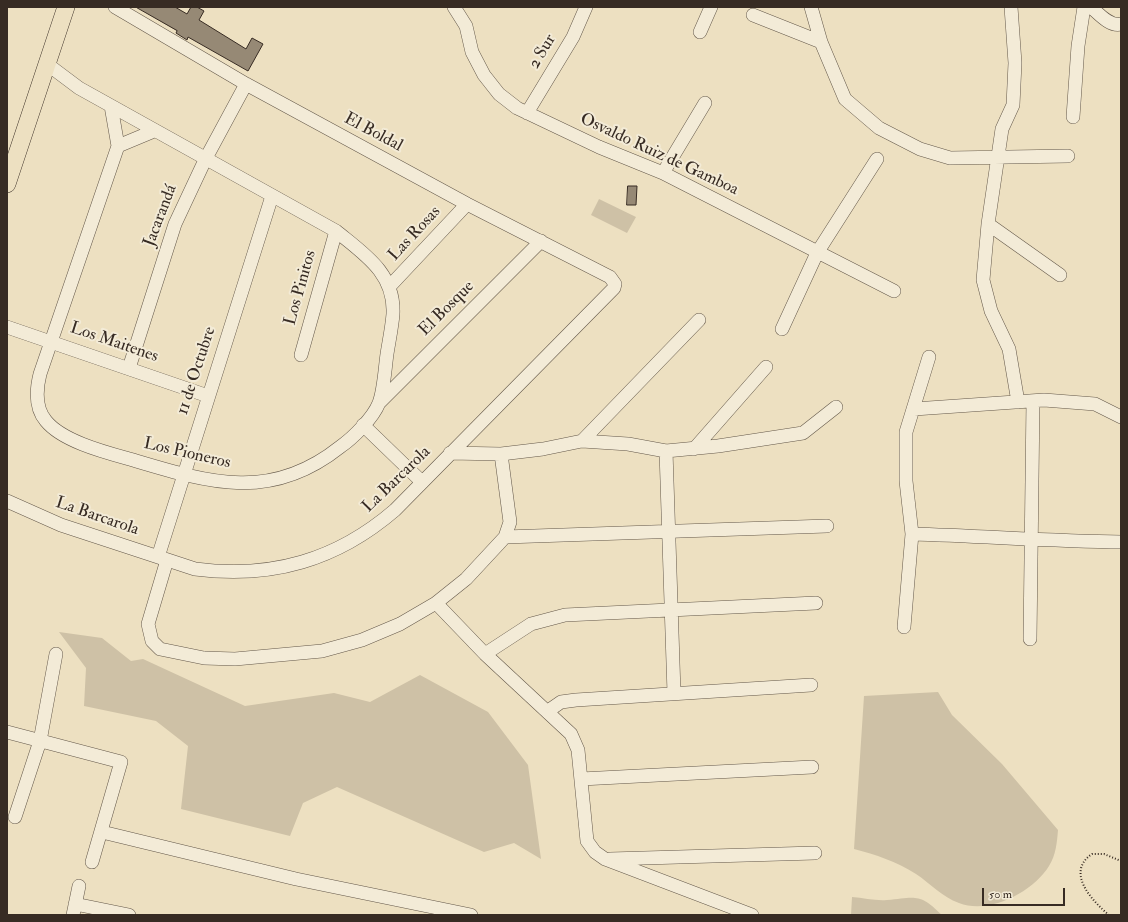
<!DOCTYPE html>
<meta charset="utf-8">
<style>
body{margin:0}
#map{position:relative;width:1128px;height:922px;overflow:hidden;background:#ede0c1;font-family:"IM FELL Double Pica",serif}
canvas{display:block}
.frame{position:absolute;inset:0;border:8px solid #372b23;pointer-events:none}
.scale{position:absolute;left:982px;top:888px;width:83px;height:18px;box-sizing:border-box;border:2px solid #372b23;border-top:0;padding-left:5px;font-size:12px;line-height:14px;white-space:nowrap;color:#372b23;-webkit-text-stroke:3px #f3ebd7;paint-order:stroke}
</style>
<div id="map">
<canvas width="1128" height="922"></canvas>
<div class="frame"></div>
<div class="scale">50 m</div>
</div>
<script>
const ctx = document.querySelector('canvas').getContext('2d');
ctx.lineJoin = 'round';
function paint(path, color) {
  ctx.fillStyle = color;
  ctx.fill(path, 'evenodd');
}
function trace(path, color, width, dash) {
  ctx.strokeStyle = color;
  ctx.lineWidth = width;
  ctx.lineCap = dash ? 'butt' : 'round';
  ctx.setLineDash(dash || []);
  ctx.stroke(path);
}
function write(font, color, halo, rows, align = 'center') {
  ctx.font = font + ' "IM FELL Double Pica",serif';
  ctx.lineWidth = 4;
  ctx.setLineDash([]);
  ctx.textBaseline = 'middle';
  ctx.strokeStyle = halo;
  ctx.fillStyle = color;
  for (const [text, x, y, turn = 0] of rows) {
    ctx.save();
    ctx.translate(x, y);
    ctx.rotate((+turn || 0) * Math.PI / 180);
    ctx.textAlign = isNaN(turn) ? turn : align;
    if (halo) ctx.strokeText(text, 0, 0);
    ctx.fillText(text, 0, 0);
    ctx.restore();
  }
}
paint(new Path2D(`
 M599,199L636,217L627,233L591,215Z
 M59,632L102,638L131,661L143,659L245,706L334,693L370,702L420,675L488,712L528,765L541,859L514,843L484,852L337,787L303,803L290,836L181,809L188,746L156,721L84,706L86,668Z
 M938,692L952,715L1002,764L1058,830C1057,842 1056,855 1049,866C1033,892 989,915 959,903C942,897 931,884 916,874C896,861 876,855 854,849L864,696Z
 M852,897C864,898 876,901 887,900C916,897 920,893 942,915H851Z`), '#cec1a6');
const building = new Path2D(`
 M136,7H175L187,14L191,7H197L204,11L199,20L246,49L252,38L263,44L248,71L188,37L187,40L176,33L177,31Z
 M628,186H637L636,205H627Z`);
paint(building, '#968975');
trace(building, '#372b23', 1);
const minor = new Path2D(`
 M454,7L466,26L472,52L484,75L499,94L517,108L599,147L663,173L894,291
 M811,7L821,42L845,99L879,128L920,149L950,158L1068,156
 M1011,7L1015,63L1013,105L1002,129L988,224L983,280L991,311L1009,349L1018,402
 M1091,7C1099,14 1110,27 1121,24
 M753,15L821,42
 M700,32L711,7
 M47,64L79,88L336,231C364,254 395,273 393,314C392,327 389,341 387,354C385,368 384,390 379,403C373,418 353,438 340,447C271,502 210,483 133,460C108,453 63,442 46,421C35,408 36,390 40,374L118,146L111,106
 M527,113L573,37L586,7
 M1073,117L1078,46L1084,7
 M118,146L154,131
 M663,173L705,103
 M988,224L1060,275
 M389,287L467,204
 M7,327L208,396
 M782,329L817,253L877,159
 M301,355L336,231
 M129,368L175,224L205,160L246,84
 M379,403L541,241
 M914,409L1044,400L1095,404L1121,417
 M363,425L422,482
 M582,441L699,320
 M694,449L766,367
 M666,451L674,693
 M450,453L501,454L543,449L582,441L628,444L666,451L718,446L803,433L836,407
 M7,501L61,525L195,569C272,579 337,560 395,510L614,288L615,284L610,277L467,204L246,84L115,7
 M912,534C982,536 1051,541 1121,542
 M505,537L827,526
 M158,557L272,196
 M167,560L148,624L152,641L160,649L204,658L235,659L322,651L362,640L400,624L436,603L466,579L505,537L510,522L501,454
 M436,603L485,654L571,734L578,750L587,841L595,852L605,859L752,915
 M904,627L912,534L906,481V432L929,357
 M1030,639L1033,401
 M485,654L531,624L565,615L816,603
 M548,711L561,702L576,700L811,685
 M7,732L121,762L92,862
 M581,779L812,767
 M15,817L40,741L56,654
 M102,832L296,879L471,915
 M610,859L815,853
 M75,904L129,915
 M73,915L79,886`);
const major = new Path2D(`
 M7,184L66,7`);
trace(minor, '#64584a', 14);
trace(major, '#372b23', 18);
trace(new Path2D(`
 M1109,915C1092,901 1065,872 1092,854H1104L1121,861`), '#372b23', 2, [1, 2]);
trace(minor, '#f3ebd7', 13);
trace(major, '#ede0c1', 17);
write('17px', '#372b23', '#f3ebd7', [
 ["2 Sur",543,52,-59],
 ["El Boldal",373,133,28],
 ["Osvaldo Ruiz de Gamboa",659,155,25],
 ["Jacarandá",161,216,-69],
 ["Las Rosas",415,234,-47],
 ["Los Pinitos",301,288,-74],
 ["El Bosque",447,309,-45],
 ["Los Maitenes",114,343,19],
 ["11 de Octubre",197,371,-72],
 ["Los Pioneros",187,454,13],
 ["La Barcarola",397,480,-44],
 ["La Barcarola",97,517,19]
]);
</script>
